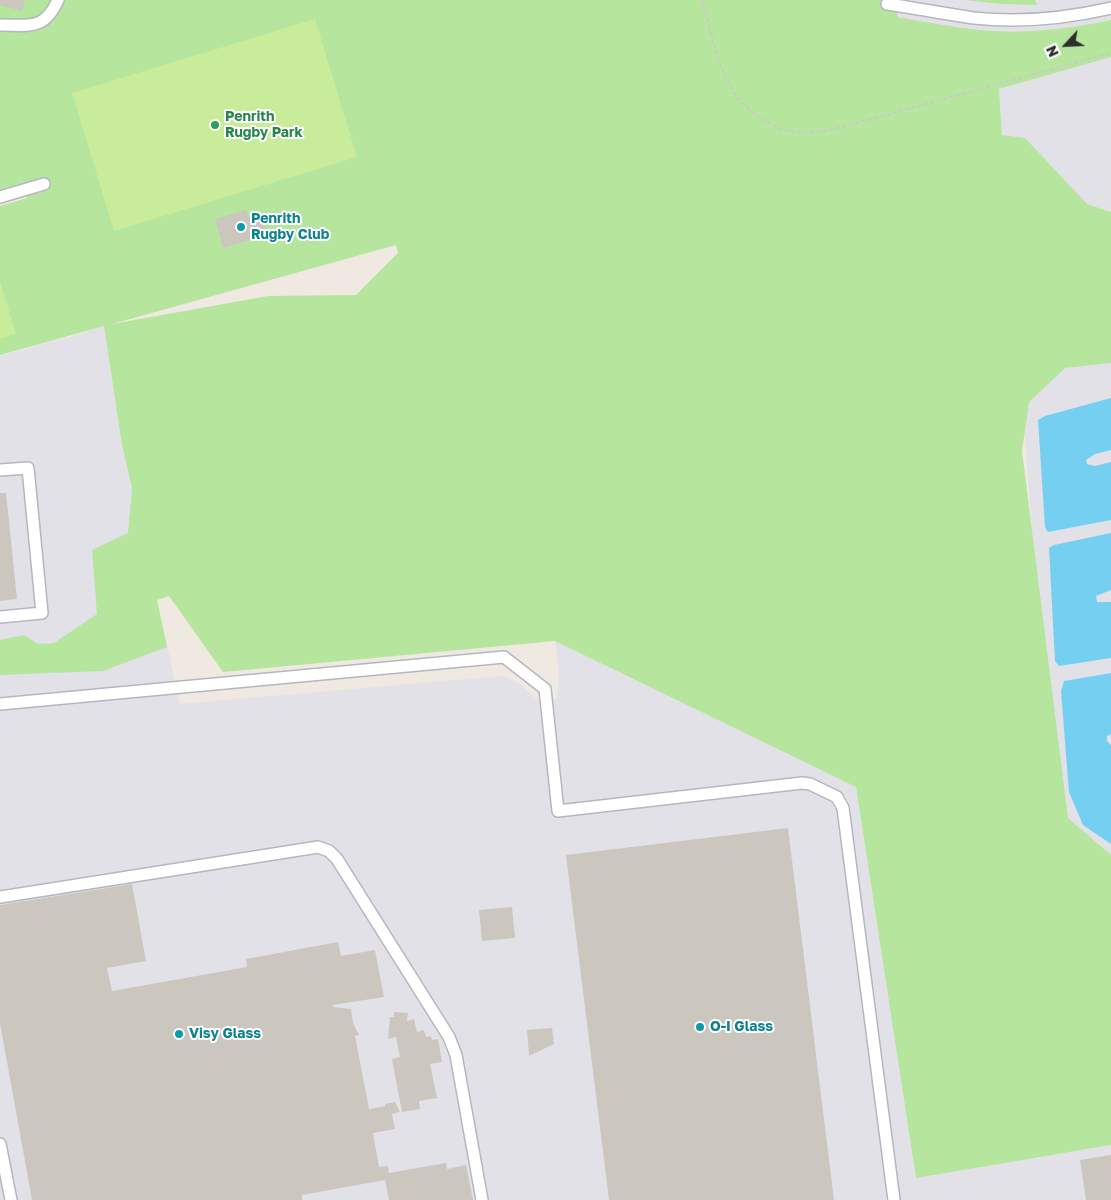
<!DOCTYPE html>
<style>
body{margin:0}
#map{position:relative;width:1111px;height:1200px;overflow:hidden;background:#efe9e1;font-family:"Golos Text",sans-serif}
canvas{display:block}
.north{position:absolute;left:1041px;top:20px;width:50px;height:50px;-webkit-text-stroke:4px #fff;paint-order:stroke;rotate:245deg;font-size:14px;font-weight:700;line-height:20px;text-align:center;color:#2e2e2e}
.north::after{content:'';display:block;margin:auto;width:18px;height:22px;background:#2e2e2e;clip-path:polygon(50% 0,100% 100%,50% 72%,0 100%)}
</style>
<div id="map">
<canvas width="1111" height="1200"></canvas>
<div class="north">N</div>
</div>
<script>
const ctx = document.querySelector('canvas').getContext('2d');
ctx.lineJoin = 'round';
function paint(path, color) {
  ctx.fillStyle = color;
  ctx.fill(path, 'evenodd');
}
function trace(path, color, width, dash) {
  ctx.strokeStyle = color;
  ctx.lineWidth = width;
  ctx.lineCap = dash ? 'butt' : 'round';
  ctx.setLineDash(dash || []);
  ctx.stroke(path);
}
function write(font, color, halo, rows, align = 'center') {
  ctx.font = font + ' "Golos Text",sans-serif';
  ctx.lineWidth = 4;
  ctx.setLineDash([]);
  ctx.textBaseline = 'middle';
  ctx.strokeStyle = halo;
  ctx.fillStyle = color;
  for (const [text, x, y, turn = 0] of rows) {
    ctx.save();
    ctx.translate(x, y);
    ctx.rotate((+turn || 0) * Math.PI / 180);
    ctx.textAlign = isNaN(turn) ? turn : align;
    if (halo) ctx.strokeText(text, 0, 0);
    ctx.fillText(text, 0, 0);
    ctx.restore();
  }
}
paint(new Path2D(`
 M809,0H1111V20L1084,26L1033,31L983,30L940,25Z
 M1111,57V866L1054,824L999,89Z
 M104,326L122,445L180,704L502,676L519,683L539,701L557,699L559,672L555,641L856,787L916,1178L1111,1145V1200H0V356L70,337Z`), '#e3e1e8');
paint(new Path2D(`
 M0,0H893L898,17C926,22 953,27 981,30C1024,34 1069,29 1111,20V57L999,89L1002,135L1025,138L1087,204L1111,212V363L1065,368L1029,402L1022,451L1068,818L1111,855V1145L916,1178L856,787L555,641L223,672L169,596L157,600L167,647L103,671L0,675V640L24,635L38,644L54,643L97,614L92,550L128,533L132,489L122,445L104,326L0,355V206L27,198L22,184L0,190ZM396,245L398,253L356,295L268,296L112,324Z
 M964,0H1035L1037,5L1002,4Z`), '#b6e59e');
paint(new Path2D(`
 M315,19L357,157L114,231L72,93Z
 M0,281L16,334L0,339Z`), '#c9ec9a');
paint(new Path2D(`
 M1111,398V450L1095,454L1086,460L1087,464L1095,466L1111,462V520L1048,532L1045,527L1038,420L1045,416Z
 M1111,533V590L1096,596L1097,602H1111V658L1059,666L1055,661L1049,548L1054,545Z
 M1111,673V734L1107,736V741L1111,745V844L1083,825L1069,792L1061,691L1064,681Z`), '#75cff0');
paint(new Path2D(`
 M0,0H25L22,11L0,5Z
 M246,210L249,217L262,213L268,235L223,248L215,219Z
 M0,493H6L17,599L0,601Z
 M788,828L834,1200H609L566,855Z
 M132,884L146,961L107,968L112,991L247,967L246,959L338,942L341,956L375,950L384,997L333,1005V1007L351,1009L353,1023L359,1035L355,1036L369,1109L385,1106V1104L395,1102L400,1112L392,1114L395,1129L373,1133L379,1167L388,1166L389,1173L446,1163L447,1169L466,1165L473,1200H389L385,1180L302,1195V1200H32L0,1023V905Z
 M512,907L515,938L482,941L479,910Z
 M394,1012L408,1013L407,1021L414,1019L417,1032L424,1030L426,1037L431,1036L432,1040L438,1039L442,1062L430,1064L437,1098L419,1101L420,1109L402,1112L392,1059L400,1057L396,1037L388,1039L390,1017H394Z
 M552,1028L554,1044L529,1056L527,1030Z
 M1111,1155V1200H1086L1080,1160Z`), '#cbc7bf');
const minor = new Path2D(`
 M887,4C916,8 945,14 974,18C1019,23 1067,18 1111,8
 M0,25C29,25 44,31 58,0
 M0,197L44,184
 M0,470L28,468L42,613L0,617
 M0,704L504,657L545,689L558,811L802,783L810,784L837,797L843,808L894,1200
 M0,897L318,847L329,851L337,859L449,1037L456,1055L482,1200
 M0,1144L11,1200`);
trace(minor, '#b4b7c1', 14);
trace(new Path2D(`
 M702,0C715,44 721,99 767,122C775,127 786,131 796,132C811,134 827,130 842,127L1111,53`), '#c9c9c9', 2, [4, 2.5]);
trace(minor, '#fff', 11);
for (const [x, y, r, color] of [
 [215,125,5,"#2e9e5b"],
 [241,227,5,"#0f9aa8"],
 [700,1027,5,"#0f9aa8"],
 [179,1034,5,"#0f9aa8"]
]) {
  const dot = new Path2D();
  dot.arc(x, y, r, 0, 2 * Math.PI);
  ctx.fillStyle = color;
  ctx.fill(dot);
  trace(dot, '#fff', 2);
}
write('bold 14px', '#27864d', '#fff', [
 ["Penrith",225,117],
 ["Rugby Park",225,133]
], 'left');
write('bold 14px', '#0d838f', '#fff', [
 ["Penrith",251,219],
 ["Rugby Club",251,235],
 ["O-I Glass",710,1027],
 ["Visy Glass",189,1034]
], 'left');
</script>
